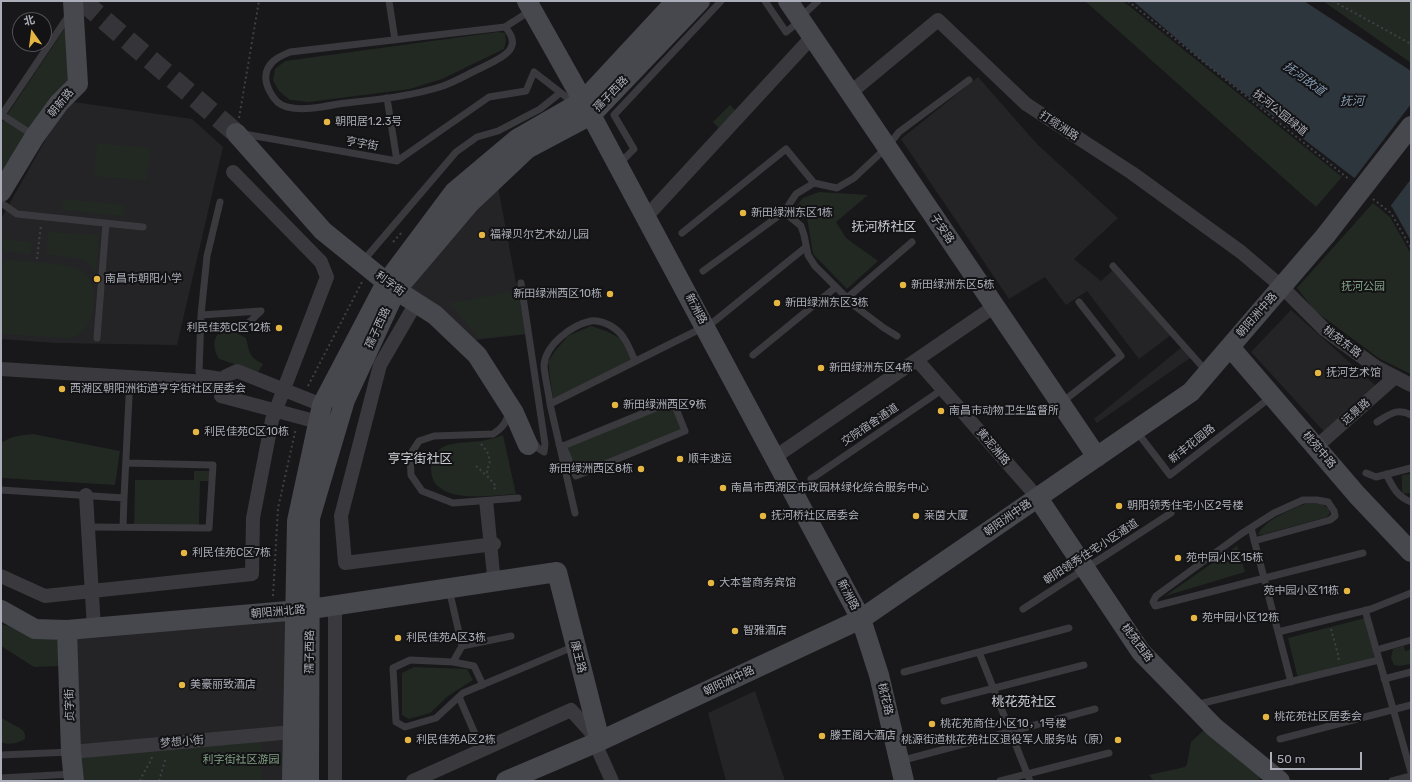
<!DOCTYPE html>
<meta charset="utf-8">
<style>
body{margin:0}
#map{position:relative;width:1412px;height:782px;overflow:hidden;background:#181719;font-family:Rubik,"Noto Sans SC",sans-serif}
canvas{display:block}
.frame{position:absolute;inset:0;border:2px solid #abaeb8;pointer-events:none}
.north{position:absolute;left:12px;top:12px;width:40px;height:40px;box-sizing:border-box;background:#131214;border:1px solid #505056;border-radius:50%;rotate:346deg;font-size:11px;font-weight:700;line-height:16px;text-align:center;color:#abaeb8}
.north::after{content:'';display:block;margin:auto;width:14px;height:18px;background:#e6b643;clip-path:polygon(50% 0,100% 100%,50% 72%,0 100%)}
.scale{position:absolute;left:1270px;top:752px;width:92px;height:18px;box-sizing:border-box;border:2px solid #abaeb8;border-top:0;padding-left:5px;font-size:12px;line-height:14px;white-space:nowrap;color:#abaeb8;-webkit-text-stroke:3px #131214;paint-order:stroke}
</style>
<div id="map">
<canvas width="1412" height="782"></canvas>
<div class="frame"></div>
<div class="north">北</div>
<div class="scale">50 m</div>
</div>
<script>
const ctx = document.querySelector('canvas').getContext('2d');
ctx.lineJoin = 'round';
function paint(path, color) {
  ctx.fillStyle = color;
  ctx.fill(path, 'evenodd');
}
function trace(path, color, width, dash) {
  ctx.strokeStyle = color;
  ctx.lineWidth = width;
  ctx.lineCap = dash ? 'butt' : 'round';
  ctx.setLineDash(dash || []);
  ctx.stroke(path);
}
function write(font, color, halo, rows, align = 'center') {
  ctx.font = font + ' Rubik,"Noto Sans SC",sans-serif';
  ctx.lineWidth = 4;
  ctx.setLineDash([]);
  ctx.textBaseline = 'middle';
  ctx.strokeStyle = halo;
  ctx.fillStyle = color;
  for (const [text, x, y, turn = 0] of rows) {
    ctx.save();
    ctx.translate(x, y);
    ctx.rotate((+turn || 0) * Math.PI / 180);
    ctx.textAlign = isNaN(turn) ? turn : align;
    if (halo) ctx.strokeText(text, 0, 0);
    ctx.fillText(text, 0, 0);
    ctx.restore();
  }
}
paint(new Path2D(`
 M978,77L1037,144L1118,218L1074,259L1101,281L1113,270L1171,335L1139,359L1087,291L1066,305L1045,277L1009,299L901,139Z
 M67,101L192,119L223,147L177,345L55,343L1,339V219Z
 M498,187L516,283L520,287L528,334L475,340L441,309L409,288Z
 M1291,310L1383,392L1329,437L1251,352Z
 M1182,347L1190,358L1097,423L1094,419Z
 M288,615L285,781H81L70,633Z
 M755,691L785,781H726L708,713Z`), '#242426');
paint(new Path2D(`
 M1085,1H1123L1342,177L1316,207Z
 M1323,1H1411V63Z
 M69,22V81L1,181V124Z
 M498,32L505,33L506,41L504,49L442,79L410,89L309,102L290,100L279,91L273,80L275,69L285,61Z
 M730,105L736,111L719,128L713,122Z
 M97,143L150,148L147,181L94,176Z
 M819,192L868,195L836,222L846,238L878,261L847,289L813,254L807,217L793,210L803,198Z
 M63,199L125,205L124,216L62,210Z
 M1373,203L1390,217L1411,254V374L1380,359L1315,311L1297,288Z
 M48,232L99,235L96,272L88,262L81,259L46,254Z
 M1,239L32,242L31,254L1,251Z
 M8,260C21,260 70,264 80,270C103,285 97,330 71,338C66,339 58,337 53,337C35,336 18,335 1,334V262Z
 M518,290L525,334L479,338L450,303Z
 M591,326L606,331L620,338L631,360L553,399L548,362L555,351L568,336Z
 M226,330L233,331L246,338C250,353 248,356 263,364L258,372L219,359C212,347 212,334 226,330Z
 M672,401L684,430L576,475L564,446Z
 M33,434L120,451L115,485L2,478L1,475V443C11,436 22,435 33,434Z
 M503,435L516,494C493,495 429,507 431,467C431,460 437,450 443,447C456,441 472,443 486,440C492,439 498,437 503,435Z
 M194,471H209V481H200L199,526H134L135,480H194Z
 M1411,474V493L1402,494V475Z
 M1305,504H1322L1328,508L1330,513L1327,517L1265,534L1258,535C1264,520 1290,510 1305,504Z
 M1237,546L1245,572L1165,596Z
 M1365,618L1375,658L1298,678L1288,638Z
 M1,624L61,641L60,666L34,667L1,646Z
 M1404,646L1405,651L1411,649V664L1399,666L1394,665L1391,658L1393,649Z
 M414,667L467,669L473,680L448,696L430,713L409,719L402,715V673Z
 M1,718C5,720 23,729 24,732C25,734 25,737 25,739C18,743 11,745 3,743L1,741Z
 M1204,730L1267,777L1254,781H1154L1149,775L1185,767L1187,764L1191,742Z
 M261,738L262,781H83L79,755Z`), '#222923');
paint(new Path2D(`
 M1133,1H1304L1411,71V241L1392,207L1206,64Z`), '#2e363d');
paint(new Path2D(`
 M1411,104V179L1389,208L1353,180Z`), '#181719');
trace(new Path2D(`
 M82,1L236,133`), '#353539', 20, [20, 10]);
trace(new Path2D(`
 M1128,1L1350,180
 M1333,1L1411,44
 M239,118L259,1
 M1373,199L1391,213L1411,248
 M393,242L402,232
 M37,259L41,225
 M308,386L362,282
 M481,444L487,451L490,461L487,471L488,477L496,486L493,491
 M476,466L487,476
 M273,596L278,508L296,428
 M1331,629L1339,658L1338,660
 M140,781C143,772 149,766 152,757
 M159,781L166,757`), '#3f4045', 2, [2, 3]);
trace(new Path2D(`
 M389,1L395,40
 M765,1L786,32L800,21
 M801,17L818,1
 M505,27C526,50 498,59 481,68C468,74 456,81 443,86C409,97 373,100 338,104C322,107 303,111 287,107C273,104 261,81 268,68C273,59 281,56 290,52L505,27L530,11
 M387,98L397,161
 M2,115L33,135
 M1,116L69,15
 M244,134L397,161L489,97L526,91L534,72L574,103
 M618,165L634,149L614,115L721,1
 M1,203L17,214L143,227
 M784,212L801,226L804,235L808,255L815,266L856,307L884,328L897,336
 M682,233L786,149L814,183
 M363,261L456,152L477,137L498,131L540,109L560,93
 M1113,266L1207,372
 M703,271L784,212L796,194L814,183L837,188L854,178L887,147L899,132L969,80
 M521,283L545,444L544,452L538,448L533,441
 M847,298L912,242
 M201,315L207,256L220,202
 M706,328L806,247
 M97,338L106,223
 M753,355L836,287
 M226,376L199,372L201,315L261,311L243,328
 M1061,403L1121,356L1079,302
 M550,404C549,393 544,374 544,365C546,344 572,325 591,321C599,320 608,324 614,328C625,335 630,350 635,361
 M508,412C508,422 501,429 493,434L434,436L419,441L410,455L411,475L422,491L453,503L518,498
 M1377,422C1389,415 1397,407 1411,415
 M1137,432L1170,475L1271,397
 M559,444L563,446L576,476L685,431L673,401L563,446
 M1366,473L1376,477L1411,468
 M1386,474C1393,487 1396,496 1411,502
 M811,479L943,389
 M1,490L124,498L123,527
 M124,498L130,377
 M575,513L550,404L698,330
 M88,527L209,528L213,465L126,463
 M1251,528L1291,682
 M1254,541L1330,520L1335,516L1334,511L1328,502L1317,500H1303L1274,513L1241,534L1156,596L1153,602L1155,606L1363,553
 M491,580L483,505L490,504L497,579
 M449,589L462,646
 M1023,609L1171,513
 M1365,610L1411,772
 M1278,632L1371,609L1411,593
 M511,636L462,646L453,662L410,660L393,668L396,722L405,727L436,718L463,693L575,646
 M1376,650L1411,640
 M979,652L1030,781
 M453,662L474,666L483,685
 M904,672L1069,628
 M1384,679L1411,672
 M459,697L482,750
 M944,701L1084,665
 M1195,705L1379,660
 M1280,739L1411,705
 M1,755L71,752
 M900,761L1095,709
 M1,778L73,774
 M1000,781L1109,753
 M1392,781L1411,776`), '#39393e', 7);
trace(new Path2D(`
 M850,93L938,20L1026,104L1132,173L1241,252L1282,287L1325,330L1376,367L1411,385
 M646,217L812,37
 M416,303L380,365L341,516L345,563L494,544
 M917,360L1038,498
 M1,369L224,383
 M318,422L221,396L226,376L237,371L322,405
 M1316,447L1395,377
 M775,457L995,306
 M86,495L94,628
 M1,576L45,596L252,574L253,518L272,420L327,277L321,262L233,172
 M335,605V781
 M595,743L612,781
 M71,752L293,732
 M413,781L571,710L598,740`), '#39393e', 14);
trace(new Path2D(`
 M527,1L591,115L861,619L879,675L904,781
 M788,1L1097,457
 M236,133L323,231L396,290L435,315L477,355L514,413L528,445
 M1,192L35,136L59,103L78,84L73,1
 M1230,347L1357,495L1411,552
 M1038,498L1141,652L1214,727L1280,781
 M1,610L35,629L67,630L311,609L557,572L600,741
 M67,630L71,752L74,781
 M292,781L297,521L322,405L386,283L454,192L517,139L583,101L676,1
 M309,781L310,518L345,400L396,290L470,203L527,149L591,115L700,1
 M506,781L600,741L861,619L1191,392L1326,235`), '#47484e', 20);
trace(new Path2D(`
 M1326,235L1411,126`), '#47484e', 20);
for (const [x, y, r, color] of [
 [327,122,4,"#e6b643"],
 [743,213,4,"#e6b643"],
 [482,235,4,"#e6b643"],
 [97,279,4,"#e6b643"],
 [903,285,4,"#e6b643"],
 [610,294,4,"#e6b643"],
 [777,303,4,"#e6b643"],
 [279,328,4,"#e6b643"],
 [821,368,4,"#e6b643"],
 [1318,373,4,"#e6b643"],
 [62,389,4,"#e6b643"],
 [615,405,4,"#e6b643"],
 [941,411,4,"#e6b643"],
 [196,432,4,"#e6b643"],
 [680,459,4,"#e6b643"],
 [641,469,4,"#e6b643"],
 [723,488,4,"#e6b643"],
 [1119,506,4,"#e6b643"],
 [763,516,4,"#e6b643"],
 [916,516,4,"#e6b643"],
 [184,553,4,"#e6b643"],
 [1178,558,4,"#e6b643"],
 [711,583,4,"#e6b643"],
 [1347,591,4,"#e6b643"],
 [1194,618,4,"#e6b643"],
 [735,631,4,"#e6b643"],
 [398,638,4,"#e6b643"],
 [182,685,4,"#e6b643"],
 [1266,717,4,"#e6b643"],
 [932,724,4,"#e6b643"],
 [822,736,4,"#e6b643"],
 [408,740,4,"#e6b643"],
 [1118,740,4,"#e6b643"]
]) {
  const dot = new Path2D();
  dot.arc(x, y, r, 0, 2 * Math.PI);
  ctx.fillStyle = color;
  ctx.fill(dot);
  trace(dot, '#131214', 1.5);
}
write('11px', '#abaeb8', '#131214', [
 ["孺子西路",611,94,-46],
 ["朝新路",61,103,-50],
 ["抚河公园绿道",1280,113,39],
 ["打缆洲路",1059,126,33],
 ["亨字街",362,144,10],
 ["子安路",942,229,56],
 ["利字街",390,284,36],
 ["新洲路",696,309,62],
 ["朝阳洲中路",1257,315,-49],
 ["孺子西路",378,328,-65],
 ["桃苑东路",1342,342,37],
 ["远景路",1356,412,-41],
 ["交院宿舍通道",870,425,-34],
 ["新丰花园路",1192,444,-38],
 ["黄泥洲路",993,447,49],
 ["桃苑中路",1319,450,49],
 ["朝阳洲中路",1008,518,-35],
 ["朝阳领秀住宅小区通道",1091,552,-33],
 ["新洲路",848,595,62],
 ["朝阳洲北路",278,612,-5],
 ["桃苑西路",1137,643,53],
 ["孺子西路",310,652,-89],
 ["康王路",578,657,76],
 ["朝阳洲中路",729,681,-25],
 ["桃花路",885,699,77],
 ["贞字街",70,705,-92],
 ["梦想小街",182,742,-5]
]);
write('11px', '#abaeb8', '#131214', [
 ["朝阳居1.2.3号",335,122],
 ["新田绿洲东区1栋",751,213],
 ["福禄贝尔艺术幼儿园",490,235],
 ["南昌市朝阳小学",105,279],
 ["新田绿洲东区5栋",911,285],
 ["新田绿洲西区10栋",602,294,"right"],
 ["新田绿洲东区3栋",785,303],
 ["利民佳苑C区12栋",271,328,"right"],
 ["新田绿洲东区4栋",829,368],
 ["抚河艺术馆",1326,373],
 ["西湖区朝阳洲街道亨字街社区居委会",70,389],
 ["新田绿洲西区9栋",623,405],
 ["南昌市动物卫生监督所",949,411],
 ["利民佳苑C区10栋",204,432],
 ["顺丰速运",688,459],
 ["新田绿洲西区8栋",633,469,"right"],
 ["南昌市西湖区市政园林绿化综合服务中心",731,488],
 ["朝阳领秀住宅小区2号楼",1127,506],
 ["抚河桥社区居委会",771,516],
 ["莱茵大厦",924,516],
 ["利民佳苑C区7栋",192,553],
 ["苑中园小区15栋",1186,558],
 ["大本营商务宾馆",719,583],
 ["苑中园小区11栋",1339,591,"right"],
 ["苑中园小区12栋",1202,618],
 ["智雅酒店",743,631],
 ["利民佳苑A区3栋",406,638],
 ["美豪丽致酒店",190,685],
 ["桃花苑社区居委会",1274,717],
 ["桃花苑商住小区10，1号楼",940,724],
 ["滕王阁大酒店",830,736],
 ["利民佳苑A区2栋",416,740],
 ["桃源街道桃花苑社区退役军人服务站（原）",1110,740,"right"]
], 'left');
write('11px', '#83a286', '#131214', [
 ["抚河公园",1363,287],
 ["利字街社区游园",241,760]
]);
write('italic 12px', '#849ab1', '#131214', [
 ["抚河故道",1304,79,36],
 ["抚河",1352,102]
]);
write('13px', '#cbcdd5', '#131214', [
 ["抚河桥社区",884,227],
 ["亨字街社区",420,459],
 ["桃花苑社区",1024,702]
]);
</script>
